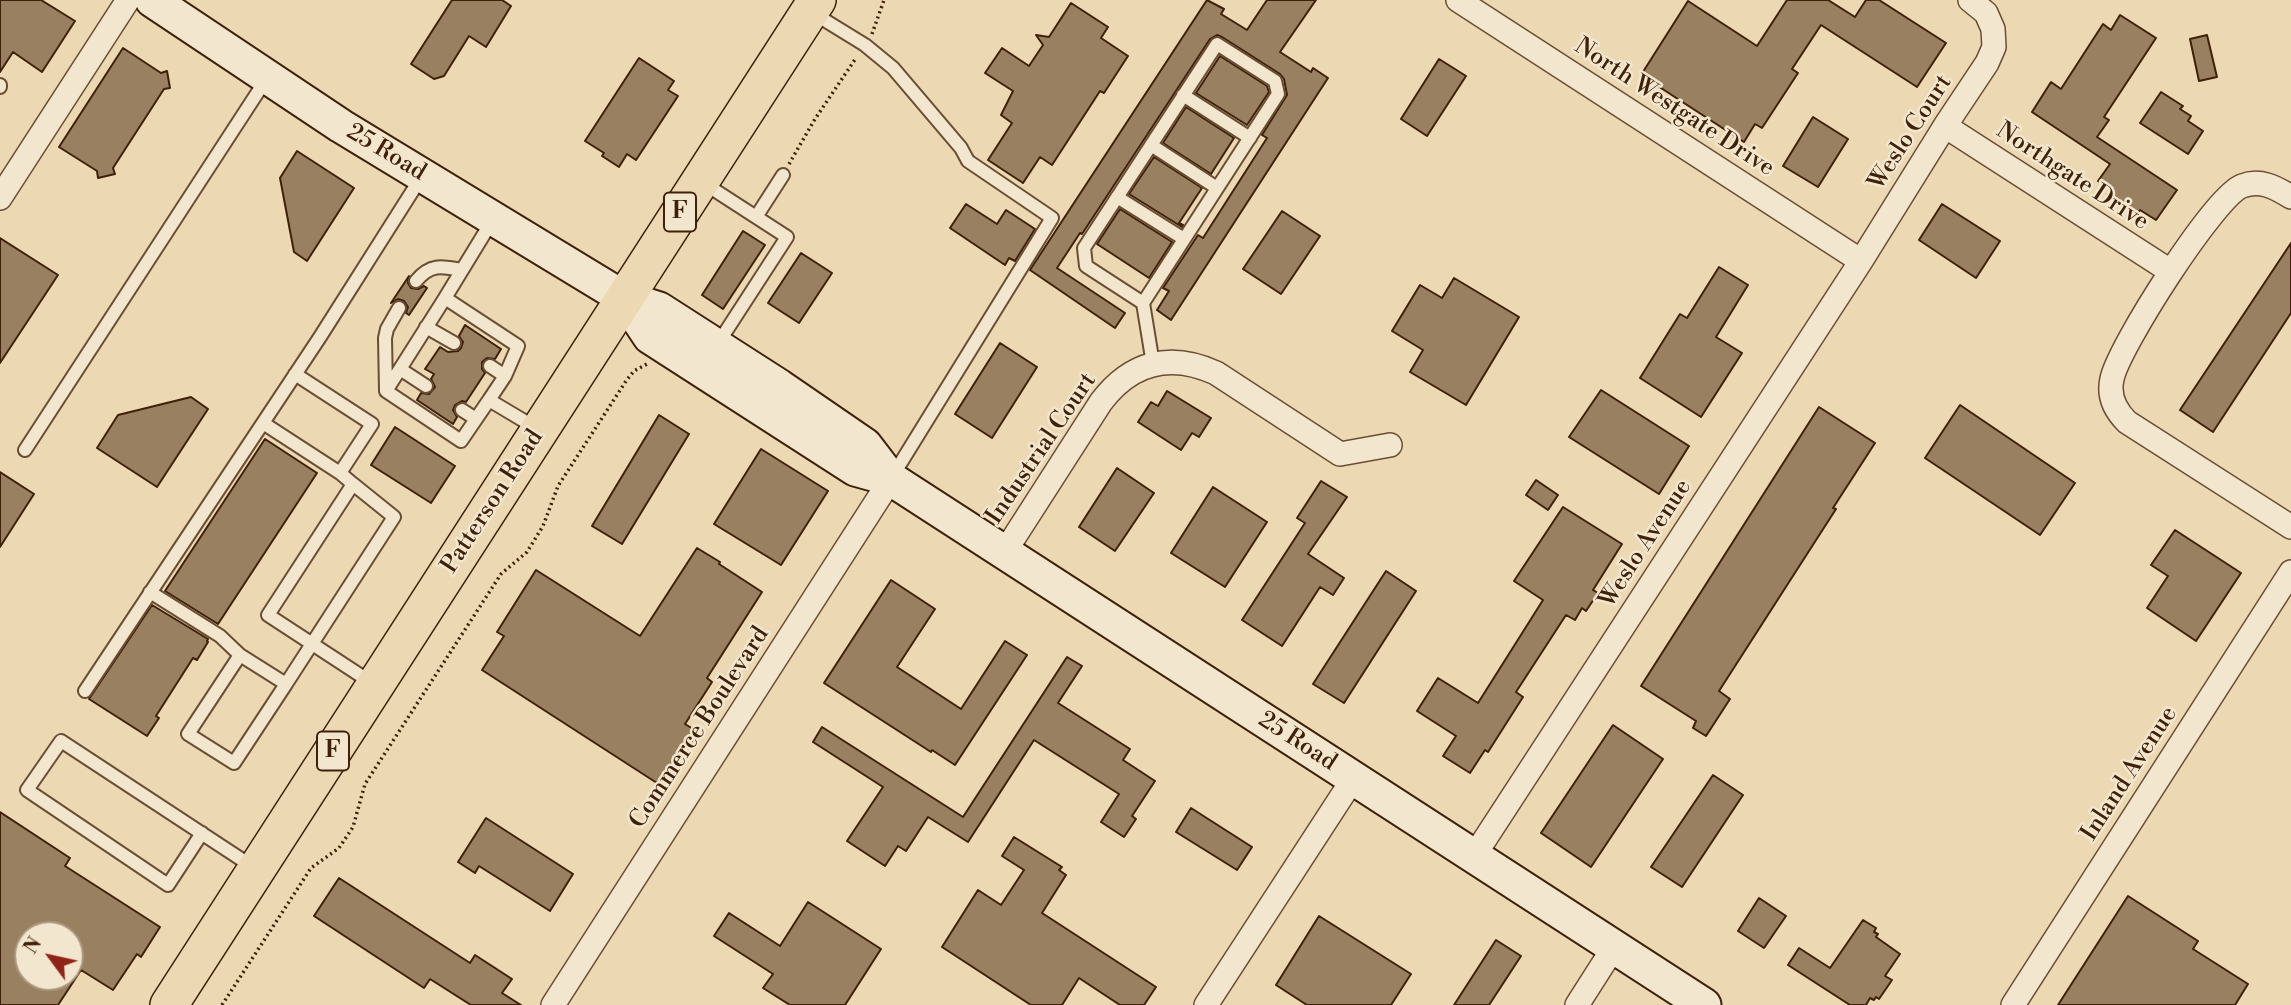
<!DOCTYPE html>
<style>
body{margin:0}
#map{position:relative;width:2291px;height:1005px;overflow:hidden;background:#ecd8b3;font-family:"Libre Bodoni",serif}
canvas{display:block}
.north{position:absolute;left:14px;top:921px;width:70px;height:70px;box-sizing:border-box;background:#f3e6ce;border:2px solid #ab977f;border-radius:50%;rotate:303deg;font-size:19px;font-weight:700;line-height:28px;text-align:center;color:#3f2009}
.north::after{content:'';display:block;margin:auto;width:24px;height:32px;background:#8f2418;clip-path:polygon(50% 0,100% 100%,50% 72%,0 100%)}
</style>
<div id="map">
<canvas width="2291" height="1005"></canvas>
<div class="north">N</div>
</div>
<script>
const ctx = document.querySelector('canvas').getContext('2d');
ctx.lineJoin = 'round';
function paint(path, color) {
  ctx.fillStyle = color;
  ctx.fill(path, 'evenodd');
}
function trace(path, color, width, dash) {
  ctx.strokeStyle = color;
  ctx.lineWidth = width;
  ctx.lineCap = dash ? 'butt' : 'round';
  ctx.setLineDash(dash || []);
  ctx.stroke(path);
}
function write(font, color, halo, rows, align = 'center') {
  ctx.font = font + ' "Libre Bodoni",serif';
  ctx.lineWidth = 5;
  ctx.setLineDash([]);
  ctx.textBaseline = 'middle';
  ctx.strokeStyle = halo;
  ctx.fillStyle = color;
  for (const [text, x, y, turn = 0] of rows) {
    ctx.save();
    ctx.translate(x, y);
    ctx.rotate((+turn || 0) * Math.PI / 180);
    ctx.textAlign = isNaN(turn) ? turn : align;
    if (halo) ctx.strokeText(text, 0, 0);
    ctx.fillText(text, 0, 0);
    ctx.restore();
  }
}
const building = new Path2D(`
 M0,0H41L75,21L42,72L13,52L0,72Z
 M452,0H502L511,6L486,47L469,36L444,76L434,79L411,64Z
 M1207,0L1224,9L1221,14L1247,30L1267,0H1316L1280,52L1311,72L1313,68L1328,78L1171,320L1157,310L1169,291L1163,288L1198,235L1203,238L1267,138L1262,135L1287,95L1284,79L1280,74L1222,37L1217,35L1210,39L1082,234L1080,233L1057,268L1125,313L1115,328L1030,270Z
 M1787,0H1828L1855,17L1866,0H1879L1946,43L1917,87L1821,25L1792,69L1798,73L1762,128L1755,124L1744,142L1641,75L1688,1L1757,46Z
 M1071,3L1108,27L1101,38L1128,56L1104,93L1100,91L1052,165L1040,157L1023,183L988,160L1012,123L1001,115L1013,91L985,73L1002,48L1029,66L1043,45L1036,35L1049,37Z
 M2120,15L2156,38L2104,117L2109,120L2097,137L2177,190L2156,220L2140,210L2137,215L2107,195L2111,190L2098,181L2110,164L2032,112L2051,82L2061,89L2103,24L2111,30Z
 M2207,35L2217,77L2199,81L2190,39Z
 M123,48L161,73L167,71L170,88L164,89L113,168L115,174L98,178L97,171L59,147Z
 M1220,56L1267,86L1269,92L1247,125L1196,93Z
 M639,58L674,81L668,90L678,96L636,160L627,154L619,167L602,156L604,153L585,141Z
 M1439,59L1466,76L1427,136L1401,119Z
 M2161,92L2183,106L2180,109L2191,116L2188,121L2203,131L2188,154L2140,123Z
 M1186,107L1234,138L1211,174L1163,143Z
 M1813,117L1848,139L1818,187L1783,166Z
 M297,151L354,188L307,261L294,252L280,178Z
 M1154,157L1202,188L1179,223L1183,225L1182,227L1129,194Z
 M966,204L997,224L1006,210L1035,229L1015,261L1009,258L1005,265L950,228Z
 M1942,204L2000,241L1976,278L1919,240Z
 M1120,209L1172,242L1149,278L1097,244Z
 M1282,211L1320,236L1281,294L1243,269Z
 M743,231L765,245L723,309L702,295Z
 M0,238L58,275L0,363Z
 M2291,243V313L2213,432L2180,410Z
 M801,253L832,273L799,323L768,303Z
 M1719,267L1748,285L1716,337L1742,353L1701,417L1640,378L1680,314L1687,318Z
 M409,276L408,283L411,288L418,289L424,286L427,288L409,315L406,313L408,307L404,301L398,299L391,303Z
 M1454,278L1519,317L1466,405L1410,372L1423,350L1392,331L1420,285L1442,298Z
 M465,325L501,349L495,359L487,358L482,362V369L485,373L466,402L462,401L455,405L453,410L457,417L453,424L417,400L421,393L429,394L435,387L431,379L434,374L425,369L440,347L448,352L458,351L461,348L463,342L459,336Z
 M1000,343L1037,367L992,438L955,414Z
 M1601,390L1689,446L1659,494L1569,437Z
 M1167,391L1211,418L1199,437L1192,433L1181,450L1138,422L1151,402L1158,406Z
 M191,397L208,409L157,487L97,448L118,415Z
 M1960,405L2075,483L2040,535L1925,458Z
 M1819,407L1875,443L1833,508L1836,509L1719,691L1730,699L1706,736L1693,728L1696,721L1641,686Z
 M659,415L689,434L622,544L592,526Z
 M395,427L455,466L431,503L371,465Z
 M265,439L317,473L218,624L165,591Z
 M761,449L828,491L781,565L714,524Z
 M1117,468L1154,493L1115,551L1079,527Z
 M0,472L34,494L0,547Z
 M1536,480L1558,495L1548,510L1526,495Z
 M1321,481L1347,497L1308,554L1344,578L1333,595L1320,587L1282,646L1242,620L1305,523L1297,518Z
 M1213,487L1267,522L1225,587L1171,553Z
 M1563,507L1622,544L1593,590L1598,593L1586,611L1582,608L1575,620L1566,615L1516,692L1523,697L1488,752L1485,750L1470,773L1443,756L1456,736L1417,711L1438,678L1478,703L1543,600L1514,581Z
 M2175,530L2241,573L2196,641L2147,608L2168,576L2151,565Z
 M697,548L720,562L719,564L762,592L707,678L712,682L685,724L698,732L688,748L686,746L660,785L482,670L504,636L497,632L536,570L640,636Z
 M1386,571L1416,591L1344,703L1313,684Z
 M891,580L935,609L897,667L961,709L1005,641L1027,655L955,765L932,750L931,752L824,683Z
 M152,605L208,639L207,641L208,642L197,660L193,658L156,716L159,718L147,736L89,699Z
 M1067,657L1082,666L1058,703L1130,749L1123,760L1155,781L1132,816L1136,819L1124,837L1101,822L1119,794L1034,740L968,842L928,817L906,851L898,846L885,866L847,841L883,787L813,742L822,727L963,817Z
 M1613,725L1663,759L1591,867L1541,833Z
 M1713,775L1743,795L1682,887L1651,867Z
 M1191,808L1252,847L1237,870L1176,832Z
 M0,812L70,858L65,866L160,927L141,957L137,954L113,990L81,970L58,1005H0ZM28,935H70V977H28Z
 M486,818L573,874L550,911L479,866L475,873L458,862Z
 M1014,837L1062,867L1059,870L1066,875L1042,913L1156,987L1144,1005H1120L1079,978L1062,1005H1031L942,947L978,890L1001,905L1024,870L1002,856Z
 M339,878L470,963L475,955L512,979L502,993L521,1005H471L430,979L424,988L314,916Z
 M2128,896L2198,941L2193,949L2248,984L2235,1005H2058Z
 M1759,898L1786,916L1764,948L1738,931Z
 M808,902L881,949L845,1005H790L763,988L773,974L714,936L729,913L780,946Z
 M1319,916L1411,974L1391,1005H1307L1276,985Z
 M1863,920L1876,928L1874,932L1878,934L1876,937L1900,954L1885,976L1892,980L1879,999L1876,997L1874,1000L1870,998L1866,1005H1850L1788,965L1799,948L1830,968Z
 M1496,940L1521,956L1489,1005H1454Z`);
paint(building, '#998061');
trace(building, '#3f2009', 2);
const service = new Path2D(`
 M813,13L865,45L893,68L961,148L968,161L1052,218L892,477
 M0,85V87
 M1183,95L1250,138
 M1151,145L1217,188
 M702,182L787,237L717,345
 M1117,197L1184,239
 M756,217L783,175
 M416,281C430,264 441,266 461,270
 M445,298L492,221
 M1143,303L1278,94L1275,81L1217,44L1084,248L1086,266L1143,303L1153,364
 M426,327L454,343
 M490,366L505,376
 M400,369L426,386
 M295,374L372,424L340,473
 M386,390L385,338L387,329L399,308
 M489,400L505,376L518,346L445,298L386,391L461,441L489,400L536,428
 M462,410L476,419
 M263,423L340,473L353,484L268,615L372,683
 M25,450L267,78
 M150,592L220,636L240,655L286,684L394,517L353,484
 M240,655L188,734L234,763L286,684
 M85,691L320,337L422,176
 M202,833L168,885L27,790L61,741L253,867`);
const minor = new Path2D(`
 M1458,0L1861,261
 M1945,126L2170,271
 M2291,197C2275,187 2260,179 2242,186C2214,197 2118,348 2112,379C2108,396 2115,410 2127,422L2291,527
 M0,198L128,0
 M1004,553L1101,402C1131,362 1170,352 1216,373L1340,454L1390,445
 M1474,856L1861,261L1945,126L1987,63L1994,47L1993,29L1986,13L1970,0
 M553,1005L891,479
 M1206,1005L1353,779
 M1577,1005L1614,947
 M2013,1005L2291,572`);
const secondary = new Path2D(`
 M152,0L341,126L624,298L659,309L779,386L865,445L891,479
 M624,298L650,337L855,469L891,479L1704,1005`);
const primary = new Path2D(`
 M169,1005L817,0`);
trace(service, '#6a4e34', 16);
trace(minor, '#6a4e34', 26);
trace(secondary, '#3f2009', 37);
trace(primary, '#3f2009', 40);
trace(new Path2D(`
 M872,34L884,0
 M789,164L815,119L856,58
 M222,1005L311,868L339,848L353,827L365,784L501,574L527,552L543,526L558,486L626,381L634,371L647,364`), '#3f2009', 3.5, [2, 3.5]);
trace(service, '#f3e6ce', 12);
trace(minor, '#f3e6ce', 23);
trace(secondary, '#f3e6ce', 33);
trace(primary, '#ecd8b3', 37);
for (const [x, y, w] of [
 [680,212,32],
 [333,751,32]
]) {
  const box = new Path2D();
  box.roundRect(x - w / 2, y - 19.5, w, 39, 5);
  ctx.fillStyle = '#f3e6ce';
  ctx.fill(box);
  trace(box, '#3f2009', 2);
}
write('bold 23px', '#3f2009', null, [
 ["F",680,212],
 ["F",333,751]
]);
write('24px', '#3f2009', '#f3e6ce', [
 ["North Westgate Drive",1674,108,33],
 ["Weslo Court",1911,133,-57],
 ["25 Road",386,153,31],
 ["Northgate Drive",2072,177,33],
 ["Industrial Court",1042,449,-56],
 ["Patterson Road",493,502,-57],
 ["Weslo Avenue",1646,544,-57],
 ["Commerce Boulevard",700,728,-57],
 ["25 Road",1297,742,33],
 ["Inland Avenue",2130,774,-57]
]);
</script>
